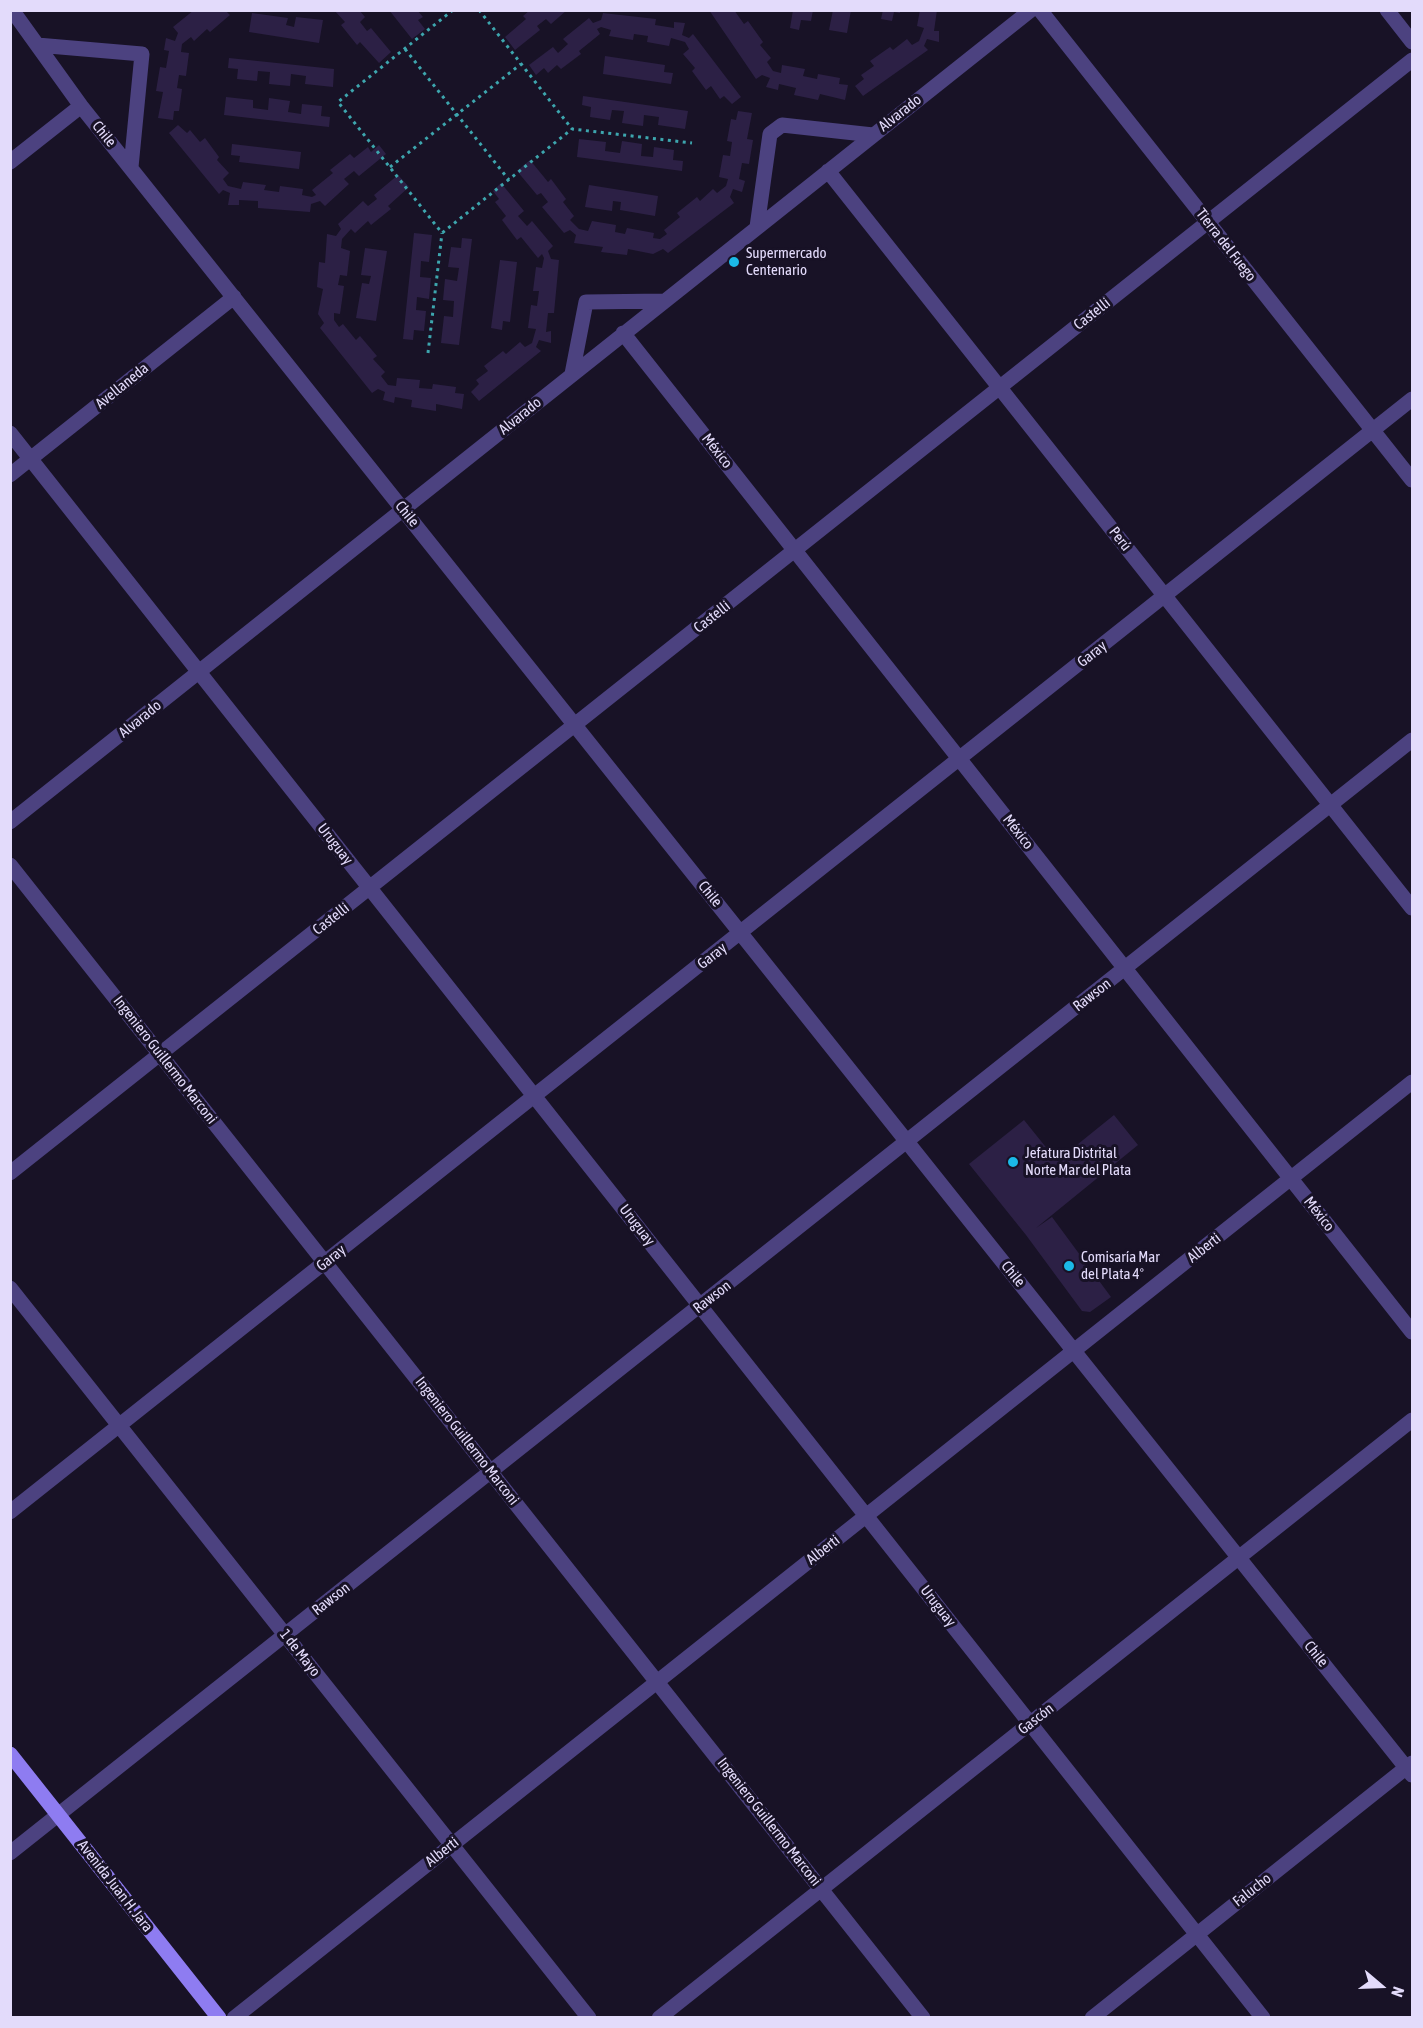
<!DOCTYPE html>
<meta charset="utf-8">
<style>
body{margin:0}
#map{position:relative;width:1423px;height:2028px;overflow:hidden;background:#181226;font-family:"Asap Condensed",sans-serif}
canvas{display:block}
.frame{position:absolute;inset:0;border:12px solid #e3dbfb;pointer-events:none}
.north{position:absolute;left:1351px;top:1956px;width:60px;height:60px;-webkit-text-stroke:4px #181226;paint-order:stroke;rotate:109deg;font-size:16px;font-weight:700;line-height:24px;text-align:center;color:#e3dbfb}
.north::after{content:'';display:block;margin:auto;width:21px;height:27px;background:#e3dbfb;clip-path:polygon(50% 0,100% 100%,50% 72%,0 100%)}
</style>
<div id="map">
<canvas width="1423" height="2028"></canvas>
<div class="frame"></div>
<div class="north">N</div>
</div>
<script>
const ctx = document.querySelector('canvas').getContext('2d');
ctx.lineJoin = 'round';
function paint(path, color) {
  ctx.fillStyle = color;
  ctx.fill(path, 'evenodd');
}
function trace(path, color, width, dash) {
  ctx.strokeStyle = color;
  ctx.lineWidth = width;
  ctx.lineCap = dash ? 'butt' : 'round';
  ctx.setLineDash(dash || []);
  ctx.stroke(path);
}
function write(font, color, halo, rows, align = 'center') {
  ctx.font = font + ' "Asap Condensed",sans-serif';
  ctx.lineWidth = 6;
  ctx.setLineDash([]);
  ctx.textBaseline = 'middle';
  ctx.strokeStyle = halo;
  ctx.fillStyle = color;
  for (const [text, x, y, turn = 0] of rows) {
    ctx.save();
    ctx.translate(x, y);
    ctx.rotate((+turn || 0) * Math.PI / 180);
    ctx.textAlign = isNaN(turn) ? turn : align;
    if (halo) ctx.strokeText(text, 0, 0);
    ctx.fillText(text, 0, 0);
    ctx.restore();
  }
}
paint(new Path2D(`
 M194,10H225L230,15L210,32L207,29L194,41L191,37L182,44L181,52L189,53L186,76L179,75L177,88L182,89L179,111H174L173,120L158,118L163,92L156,91L160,67L166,68L169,51L164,50L166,38L175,41L178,33L173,27Z
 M334,10H359L365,17L360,22L367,31L371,28L391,52L379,63L360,42L357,45L341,25L345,22Z
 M389,10H417L423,17L418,20L425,29L412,39Z
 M530,10H567L551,24L546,19L537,26L540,30L515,50L505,37L526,19L523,16Z
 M709,10H734L744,24L748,21L763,42L760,45L771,58L767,62L773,71L781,73L782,65L805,69L803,76L817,79L818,74L840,78L839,84L848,85L845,100L820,94L818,100L794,95L796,88L779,84L778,90L766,87L770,78L762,75L756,79Z
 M793,10H813L811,21L801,20L799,30L790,28Z
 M833,10H851L847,33L829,30Z
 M883,10H900V13L894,12L892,21L881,19Z
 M920,10H937L934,31H939V42L927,39L924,46L928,50L863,96L855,86L864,79L861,75L874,66L870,61L890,47L893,50L907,39L912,45L919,41L924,28L917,26Z
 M252,13L288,18L286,25L294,27L296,17L323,20L319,43L249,32Z
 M603,13L656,19L655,25L674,28V22L685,23L682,35L689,38L693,34L741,97L732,104L724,96L720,99L711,86L706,90L692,71L695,68L683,54L689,49L685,42L671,38L669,46L647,42L648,36L634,34L633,40L609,36L611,30L601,27L597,29L600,34L579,51L581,54L561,69L557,65L548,73L544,68L536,75L529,65L553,47L558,53L568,44L563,39L589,18L593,23L601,20Z
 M605,56L665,65L664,72L673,73L671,84L603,74Z
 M229,58L334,69L333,87L305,84L306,76L291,74L290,86L269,84L270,72L258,71L257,81L237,79L238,69L228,68Z
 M583,96L688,111L685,129L658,125L659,117L644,115L643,126L622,123L624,111L612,110L610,120L590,117L591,107L582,105Z
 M226,97L253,100V108L268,110L269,98L290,101L288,112L301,114L302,104L322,106L321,116L330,117L329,127L224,115Z
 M738,111L752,113L747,139L753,140L749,164L742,163L739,179L745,181L742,192L733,189L730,197L734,203L668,253L663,249L653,254L628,249L627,255L601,252L603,247L574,243L576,235L570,230L564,233L542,207L548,202L541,193L537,195L517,171L530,160L548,182L551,179L566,199L563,202L574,216L570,220L579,229L588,231L592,221L616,225L615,232L625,234L627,228L654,233L653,238L660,239L667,234L664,230L680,217L677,213L697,197L700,201L713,189L717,193L726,186L728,179L719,177L723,155L730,156L732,142L727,141L731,119L736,120Z
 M178,125L187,133L190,130L200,142L205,138L219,157L217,160L229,173L223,179L228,186L241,189L243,182L266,185L264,190L279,192L280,186L303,189L302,195L312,197L316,195L312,190L333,173L330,170L350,154L354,158L368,147L371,152L379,145L386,154L359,176L354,171L344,179L349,184L325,206L320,201L311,204L310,212L258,208V201L239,200V205H228L230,193L223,190L219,194L169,133Z
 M579,139L606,142L605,151L620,153L622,141L642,144L641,156L653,157L654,147L674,150L673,160L683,161L682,171L577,157Z
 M232,144L301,152L299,169L239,162L240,156L231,155Z
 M398,175L409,187L388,206L391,209L371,225L368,221L355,233L351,229L342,239L341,248L350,251L347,276L340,275L338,285L344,286L340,314L334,313V320L339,327L343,324L356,340L360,336L377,356L373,359L385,372L381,376L388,385L396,386L397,378L420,380L419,388L432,389L433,384L456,387L455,393L464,394L462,409L436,404V411L411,407L412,400L395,397L394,403L383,400L385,392L378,389L372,393L320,328L324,323L318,314L323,289L317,287L319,262L325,263L327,234L336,236L341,229L338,224L363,201L368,206L377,199L374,195Z
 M501,183L524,211L518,216L527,226L532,221L553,246L548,251L551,259L559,260L554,313H548L546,332L551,331V343L539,340L536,347L541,351L479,401L471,392L479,384L476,380L488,371L484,366L503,351L506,354L520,342L525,347L532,343L536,329L528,328L531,305L537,306L539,291H533L536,267L542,268L544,258L542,254L538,258L521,237L517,240L502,220L506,216L495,202L499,199L493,191Z
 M589,185L658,196L655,216L620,210L621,202L613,201L612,211L585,207Z
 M414,233L432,235L429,262L421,261L420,277L431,278L429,299L417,297L416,310L426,311L424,331L414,330L413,340L403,339Z
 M462,238L472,239L459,345L441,343L444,316L453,317L454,301L443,300L445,279L457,281L459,268L448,267L451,247L461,248Z
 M365,248L387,251L376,321L356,318L362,283L369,284L371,276L361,275Z
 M500,260L517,262L510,322L503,321L502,330L491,328Z
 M1114,1115L1138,1145L1036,1228L1052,1217L1111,1297L1090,1312L1082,1311L1026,1235L969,1164L1024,1120L1057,1161Z`), '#2c2045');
trace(new Path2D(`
 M453,10L338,102L442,233L572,129L692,143
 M479,10L572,129
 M405,49L509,180
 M390,167L521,64
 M428,353L442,233`), '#3da6ae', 3, [3, 4.5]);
trace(new Path2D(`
 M12,10L81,106L1412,1775
 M1040,10L1412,480
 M1387,10L1412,42
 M37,45L142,54L131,167
 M10,162L81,106
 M828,171L1412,908
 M757,227L770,134L782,125L873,135
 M623,333L1412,1332
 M572,374L586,302L664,301
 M10,433L1263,2018
 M10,475L234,297
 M10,822L1031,10
 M10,865L923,2018
 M10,1173L1412,60
 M10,1288L589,2018
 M10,1512L1412,399
 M10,1853L1412,740
 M234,2018L1412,1082
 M659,2018L1412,1420
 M1092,2018L1412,1763`), '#4c4280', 15);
trace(new Path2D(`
 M10,1754L219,2018`), '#8e7cf1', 15);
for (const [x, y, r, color] of [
 [734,262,6,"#1bb9e7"],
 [1013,1162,6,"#1bb9e7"],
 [1069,1266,6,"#1bb9e7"]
]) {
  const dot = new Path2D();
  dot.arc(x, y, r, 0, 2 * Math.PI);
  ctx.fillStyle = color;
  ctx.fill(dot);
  trace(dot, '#181226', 2);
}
write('15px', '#e3dbfb', '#181226', [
 ["Alvarado",900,113,-38],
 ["Chile",104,134,51],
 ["Tierra del Fuego",1226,245,52],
 ["Castelli",1092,314,-38],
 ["Avellaneda",122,386,-39],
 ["Alvarado",520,416,-39],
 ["México",717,451,52],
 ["Chile",407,514,51],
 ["Perú",1120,539,52],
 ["Castelli",712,617,-38],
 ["Garay",1092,654,-38],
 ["Alvarado",140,719,-39],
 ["México",1018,832,52],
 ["Uruguay",335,844,52],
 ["Chile",710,894,51],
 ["Castelli",331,919,-38],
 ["Garay",712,956,-38],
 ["Rawson",1092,995,-38],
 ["Ingeniero Guillermo Marconi",165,1060,52],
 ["México",1319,1214,52],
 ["Uruguay",637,1225,52],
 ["Alberti",1204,1248,-38],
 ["Garay",331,1258,-38],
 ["Chile",1013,1274,51],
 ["Rawson",712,1297,-38],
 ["Ingeniero Guillermo Marconi",467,1441,52],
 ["Alberti",823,1550,-38],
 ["Rawson",331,1599,-38],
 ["Uruguay",938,1606,52],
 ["1 de Mayo",300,1653,52],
 ["Chile",1316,1654,51],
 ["Gascón",1036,1719,-38],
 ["Ingeniero Guillermo Marconi",769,1822,52],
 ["Alberti",442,1852,-38],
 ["Avenida Juan H. Jara",115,1886,52],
 ["Falucho",1252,1890,-38]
]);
write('15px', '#e3dbfb', '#181226', [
 ["Supermercado",746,253],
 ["Centenario",746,270],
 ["Jefatura Distrital",1025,1153],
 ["Norte Mar del Plata",1025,1170],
 ["Comisaría Mar",1081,1257],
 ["del Plata 4°",1081,1274]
], 'left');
</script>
